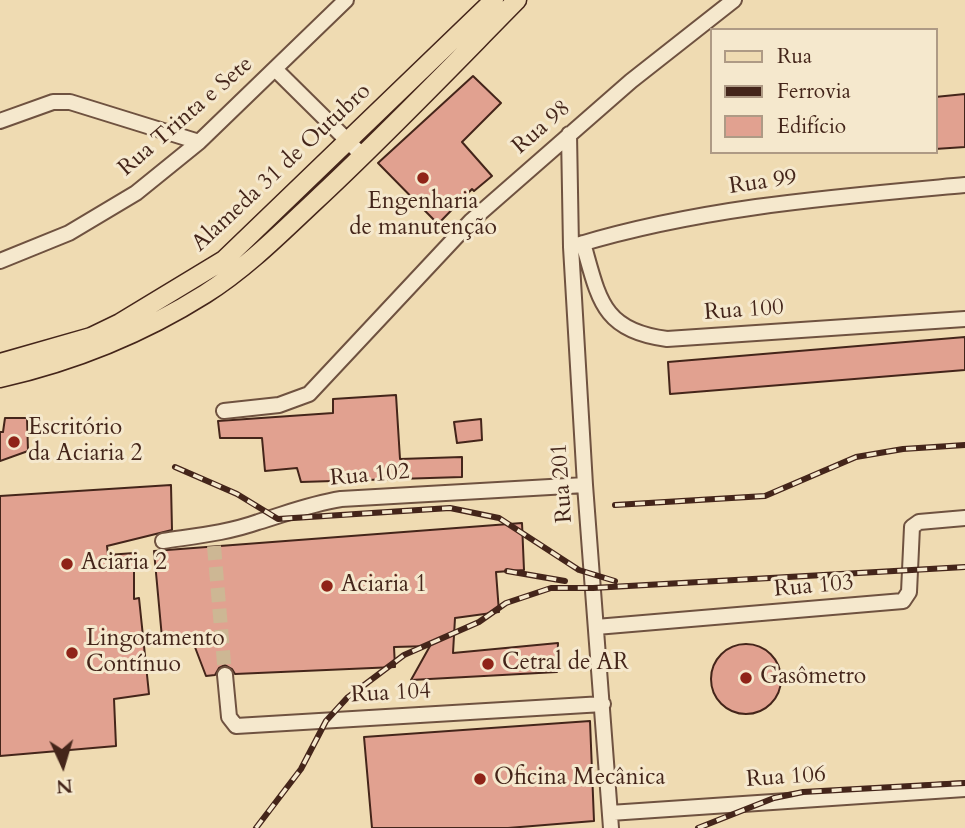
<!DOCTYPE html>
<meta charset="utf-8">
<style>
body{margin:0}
#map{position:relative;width:965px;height:828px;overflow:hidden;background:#efdbb2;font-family:Cardo,serif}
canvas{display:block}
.legend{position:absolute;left:710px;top:28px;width:228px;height:126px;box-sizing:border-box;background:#f5e8cd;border:2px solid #ae9a85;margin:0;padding:9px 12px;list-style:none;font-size:21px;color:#44251a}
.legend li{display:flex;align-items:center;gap:14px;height:35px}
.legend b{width:35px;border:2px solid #ae9a85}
.north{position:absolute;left:28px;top:730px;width:70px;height:70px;-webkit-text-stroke:5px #f5e8cd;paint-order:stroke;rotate:176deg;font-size:19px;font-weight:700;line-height:28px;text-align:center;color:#44251a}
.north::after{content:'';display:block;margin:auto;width:24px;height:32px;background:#44251a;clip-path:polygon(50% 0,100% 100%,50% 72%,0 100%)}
</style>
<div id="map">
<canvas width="965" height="828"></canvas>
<ul class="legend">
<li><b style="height:9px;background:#efdbb2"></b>Rua</li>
<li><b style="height:9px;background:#44251a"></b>Ferrovia</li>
<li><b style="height:19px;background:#e1a190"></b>Edifício</li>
</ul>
<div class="north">N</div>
</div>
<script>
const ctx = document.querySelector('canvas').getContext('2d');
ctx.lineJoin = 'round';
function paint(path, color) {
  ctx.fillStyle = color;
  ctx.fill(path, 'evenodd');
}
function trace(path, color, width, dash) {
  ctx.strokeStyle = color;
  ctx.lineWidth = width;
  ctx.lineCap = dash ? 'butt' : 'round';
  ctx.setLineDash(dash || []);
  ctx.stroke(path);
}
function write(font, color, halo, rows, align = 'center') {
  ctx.font = font + ' Cardo,serif';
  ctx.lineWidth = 6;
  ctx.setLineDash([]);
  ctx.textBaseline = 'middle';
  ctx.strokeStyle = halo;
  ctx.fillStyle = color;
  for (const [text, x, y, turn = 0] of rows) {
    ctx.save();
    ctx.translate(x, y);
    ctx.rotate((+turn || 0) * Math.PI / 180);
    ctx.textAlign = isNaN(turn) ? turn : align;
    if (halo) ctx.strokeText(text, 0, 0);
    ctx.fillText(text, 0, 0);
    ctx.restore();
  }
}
const building = new Path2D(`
 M473,76L501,103L462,142L492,176L474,191L472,189L438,224L378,163Z
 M965,94V147L935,149V97Z
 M965,337V370L670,394L668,362Z
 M396,395L400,459L462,457V477L301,482L297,468L265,471L262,438H220L218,421L333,413V399Z
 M5,418H27L28,451L0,461V432H3Z
 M481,419L482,440L457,443L454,422Z
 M171,485L172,530L107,546L108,555L134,553V599L139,598L149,694L114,699L116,746L0,756V496Z
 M522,523L524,570L496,572L499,612L455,618L453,653L558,643L557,672L411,680L430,646L394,647L395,667L235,674L232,669L225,665L219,668L215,675L206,676L193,642L162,638L154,551Z
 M711 679a35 35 0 1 1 70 0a35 35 0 1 1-70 0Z
 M590,721L594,821L508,828H372L364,737Z`);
paint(building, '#e1a190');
trace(building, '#44251a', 2);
trace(new Path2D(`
 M214,546L225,675`), '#cdb794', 14, [14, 7]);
const minor = new Path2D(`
 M275,69L363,156
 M0,121L53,102H70L199,142
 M569,134L571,247L585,485L611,828
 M583,243C599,299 602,331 667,339L965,319
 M577,245C703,207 834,197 965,185
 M0,261L69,233L136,193L199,142L346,0
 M224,411L279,405L309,394L471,221L631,81L734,0
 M163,541C195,536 227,533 258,522C288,513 310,504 341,499L585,485
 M596,627L903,601L909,592L912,527L919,522L965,518
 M225,675L229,717L236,726L603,704
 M610,813L965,789`);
const major = new Path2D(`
 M0,363L91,337L120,323L224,260L494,0
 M0,378C71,362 143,333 205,294C245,269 280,234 314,202C384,137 450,68 517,0`);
trace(minor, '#6f5240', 18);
trace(major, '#44251a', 21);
trace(minor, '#f5e8cd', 14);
trace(major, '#efdbb2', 18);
const rail = new Path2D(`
 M175,467L237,494L278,519L450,508L499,518L579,570L615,581
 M615,505L765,496L856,457L903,449L965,445
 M507,571L565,581
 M256,828L301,769L326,721L347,698L404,655L479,622L506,603L551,588H593L965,567
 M698,828L774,798L803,792L965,783`);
trace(rail, '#44251a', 6);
trace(rail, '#f5e8cd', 3.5, [10]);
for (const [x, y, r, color] of [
 [423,178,7,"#8f2418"],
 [14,442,7,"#8f2418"],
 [67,564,7,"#8f2418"],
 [327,586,7,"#8f2418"],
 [72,653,7,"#8f2418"],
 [488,664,7,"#8f2418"],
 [746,678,7,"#8f2418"],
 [480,779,7,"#8f2418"]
]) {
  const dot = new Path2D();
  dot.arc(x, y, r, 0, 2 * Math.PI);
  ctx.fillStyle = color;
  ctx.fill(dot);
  trace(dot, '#f5e8cd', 2.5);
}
write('23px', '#44251a', '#f5e8cd', [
 ["Rua Trinta e Sete",186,117,-41],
 ["Rua 98",542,128,-41],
 ["Alameda 31 de Outubro",282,168,-43],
 ["Rua 99",763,183,-8],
 ["Rua 100",744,311,-4],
 ["Rua 102",370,476,-5],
 ["Rua 201",563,483,-94],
 ["Rua 103",814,587,-5],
 ["Rua 104",391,694,-3],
 ["Rua 106",786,778,-4]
]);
write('23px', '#44251a', '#f5e8cd', [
 ["Engenharia",423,203,"center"],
 ["de manutenção",423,229,"center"],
 ["Escritório",28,429],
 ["da Aciaria 2",28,455],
 ["Aciaria 2",81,564],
 ["Aciaria 1",341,586],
 ["Lingotamento",86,640],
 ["Contínuo",86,666],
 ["Cetral de AR",502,664],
 ["Gasômetro",760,678],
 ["Oficina Mecânica",494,779]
], 'left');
</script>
